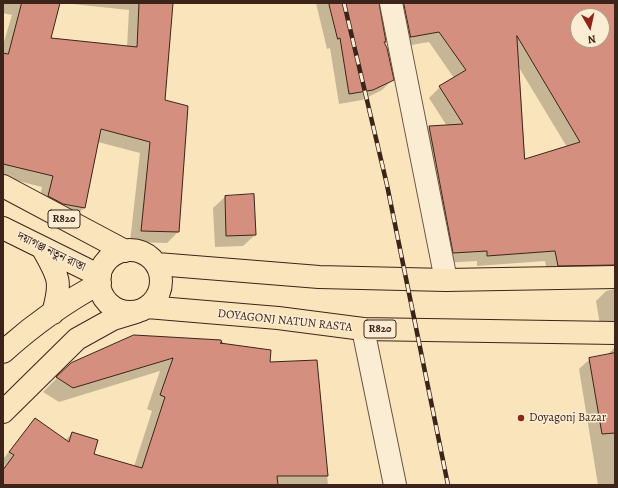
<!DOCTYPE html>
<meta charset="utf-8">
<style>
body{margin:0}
#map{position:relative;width:618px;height:488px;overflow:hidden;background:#f9e4bb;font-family:Alegreya,serif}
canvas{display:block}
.frame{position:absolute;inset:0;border:4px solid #3d241a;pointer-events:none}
.north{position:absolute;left:570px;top:8px;width:40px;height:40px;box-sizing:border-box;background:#fbedd3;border:1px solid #af9d89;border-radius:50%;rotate:171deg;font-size:11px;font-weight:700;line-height:16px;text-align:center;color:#3d241a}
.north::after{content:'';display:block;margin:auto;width:14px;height:18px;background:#8f2418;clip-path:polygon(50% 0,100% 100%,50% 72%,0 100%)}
</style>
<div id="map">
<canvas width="618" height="488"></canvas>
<div class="frame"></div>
<div class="north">N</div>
</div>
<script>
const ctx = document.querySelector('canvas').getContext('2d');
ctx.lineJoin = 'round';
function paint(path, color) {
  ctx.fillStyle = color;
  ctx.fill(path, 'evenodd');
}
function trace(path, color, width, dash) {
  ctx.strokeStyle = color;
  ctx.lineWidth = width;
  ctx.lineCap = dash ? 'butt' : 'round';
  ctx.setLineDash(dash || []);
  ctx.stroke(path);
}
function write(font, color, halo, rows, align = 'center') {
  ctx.font = font + ' Alegreya,"Noto Serif Bengali",serif';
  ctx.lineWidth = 3;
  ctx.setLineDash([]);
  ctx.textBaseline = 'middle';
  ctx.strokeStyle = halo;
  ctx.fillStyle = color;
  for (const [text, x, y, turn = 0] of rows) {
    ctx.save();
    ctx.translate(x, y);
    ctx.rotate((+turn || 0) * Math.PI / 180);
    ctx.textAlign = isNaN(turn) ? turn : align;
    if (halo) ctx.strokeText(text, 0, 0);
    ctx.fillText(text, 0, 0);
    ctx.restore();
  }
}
paint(new Path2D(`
 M3,3H59L50,39L127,47L129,10L63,3H171L164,101L178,232L167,243L130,242L140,153L98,142L84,208L73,219L38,207L42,187L3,177V45L12,15L3,13Z
 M316,3H378L385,41L383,43L392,80L382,90L362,100L339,104L330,48L327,49Z
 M386,3H615V281L548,276L545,261L477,266V261L443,263L419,138L429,127L447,126L429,98L440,87L454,78L429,42L400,47ZM578,16H602V40H578ZM518,66L567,147L524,161Z
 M225,197L255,235L243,246L215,247L213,208Z
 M615,289V337L601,331L596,301L606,291Z
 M221,342L219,344L269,363L316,361L328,485H128L152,411L147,409L160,371L59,402L43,392L71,364Z
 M615,347V485H598L579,369L590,359L606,356Z
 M35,420L65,441L72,433L93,454L111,485H3V468L5,465L3,464V459Z`), '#0003');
const building = new Path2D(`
 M22,3H60L51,38L137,47L139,3H173L165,100L188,106L179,232L141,231L150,142L101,129L85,208L63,204L48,196L53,176L3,164V53L8,54Z
 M329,3H379L386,42H384L387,48L394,80L373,90L349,94L340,38L338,39Z
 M404,3H615V265L558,266L555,251L487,256V251L453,253L429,126L463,124L439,86L466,70L439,32L411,37ZM578,16H602V40H578ZM517,36L580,142L525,159Z
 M254,194L256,235L226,236L225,196Z
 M134,335L221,340L222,343H220L271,350L270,362L317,360L328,476H277L278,485H3V470L14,455L9,452L35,418L69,442L72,432L98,440L94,454L142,468L165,397L160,395L173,358L73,388L56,377L71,363Z
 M615,353V433L602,434L589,358Z`);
paint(building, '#d58f7e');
trace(building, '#3d241a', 1);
const minor = new Path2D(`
 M391,3L446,280
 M363,329L395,485`);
const major = new Path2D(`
 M3,186L125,251
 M3,228L100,276
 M43,249C59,277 62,282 53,313
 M99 281a31 31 0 1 1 62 0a31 31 0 1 1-62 0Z
 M157,264L319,277L446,280L615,277
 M147,307L278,318L363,329L615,333
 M3,352C32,326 65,302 100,283
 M3,412L77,339L113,319L136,312`);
trace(minor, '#6c5442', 24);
trace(major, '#3d241a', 24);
trace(minor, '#fbedd3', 22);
trace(major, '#f9e4bb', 22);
const rail = new Path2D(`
 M344,3L387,185L448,485`);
trace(rail, '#3d241a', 4.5);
trace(rail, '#fbedd3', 3, [9]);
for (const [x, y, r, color] of [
 [521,418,4,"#8f2418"]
]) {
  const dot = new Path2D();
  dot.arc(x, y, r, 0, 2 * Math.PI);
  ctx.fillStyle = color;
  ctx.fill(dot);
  trace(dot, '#fbedd3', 1.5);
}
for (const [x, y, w] of [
 [64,219,32],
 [380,329,32]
]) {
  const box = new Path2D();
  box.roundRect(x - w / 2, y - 9, w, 18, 3);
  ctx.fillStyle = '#fbedd3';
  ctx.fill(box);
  trace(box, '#3d241a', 1);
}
write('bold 11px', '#3d241a', null, [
 ["R820",64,219],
 ["R820",380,329]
]);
write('12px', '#3d241a', '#fbedd3', [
 ["দয়াগঞ্জ নতুন রাস্তা",51,252,26],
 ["DOYAGONJ NATUN RASTA",285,321,6]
]);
write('12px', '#3d241a', '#fbedd3', [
 ["Doyagonj Bazar",529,418]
], 'left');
</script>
